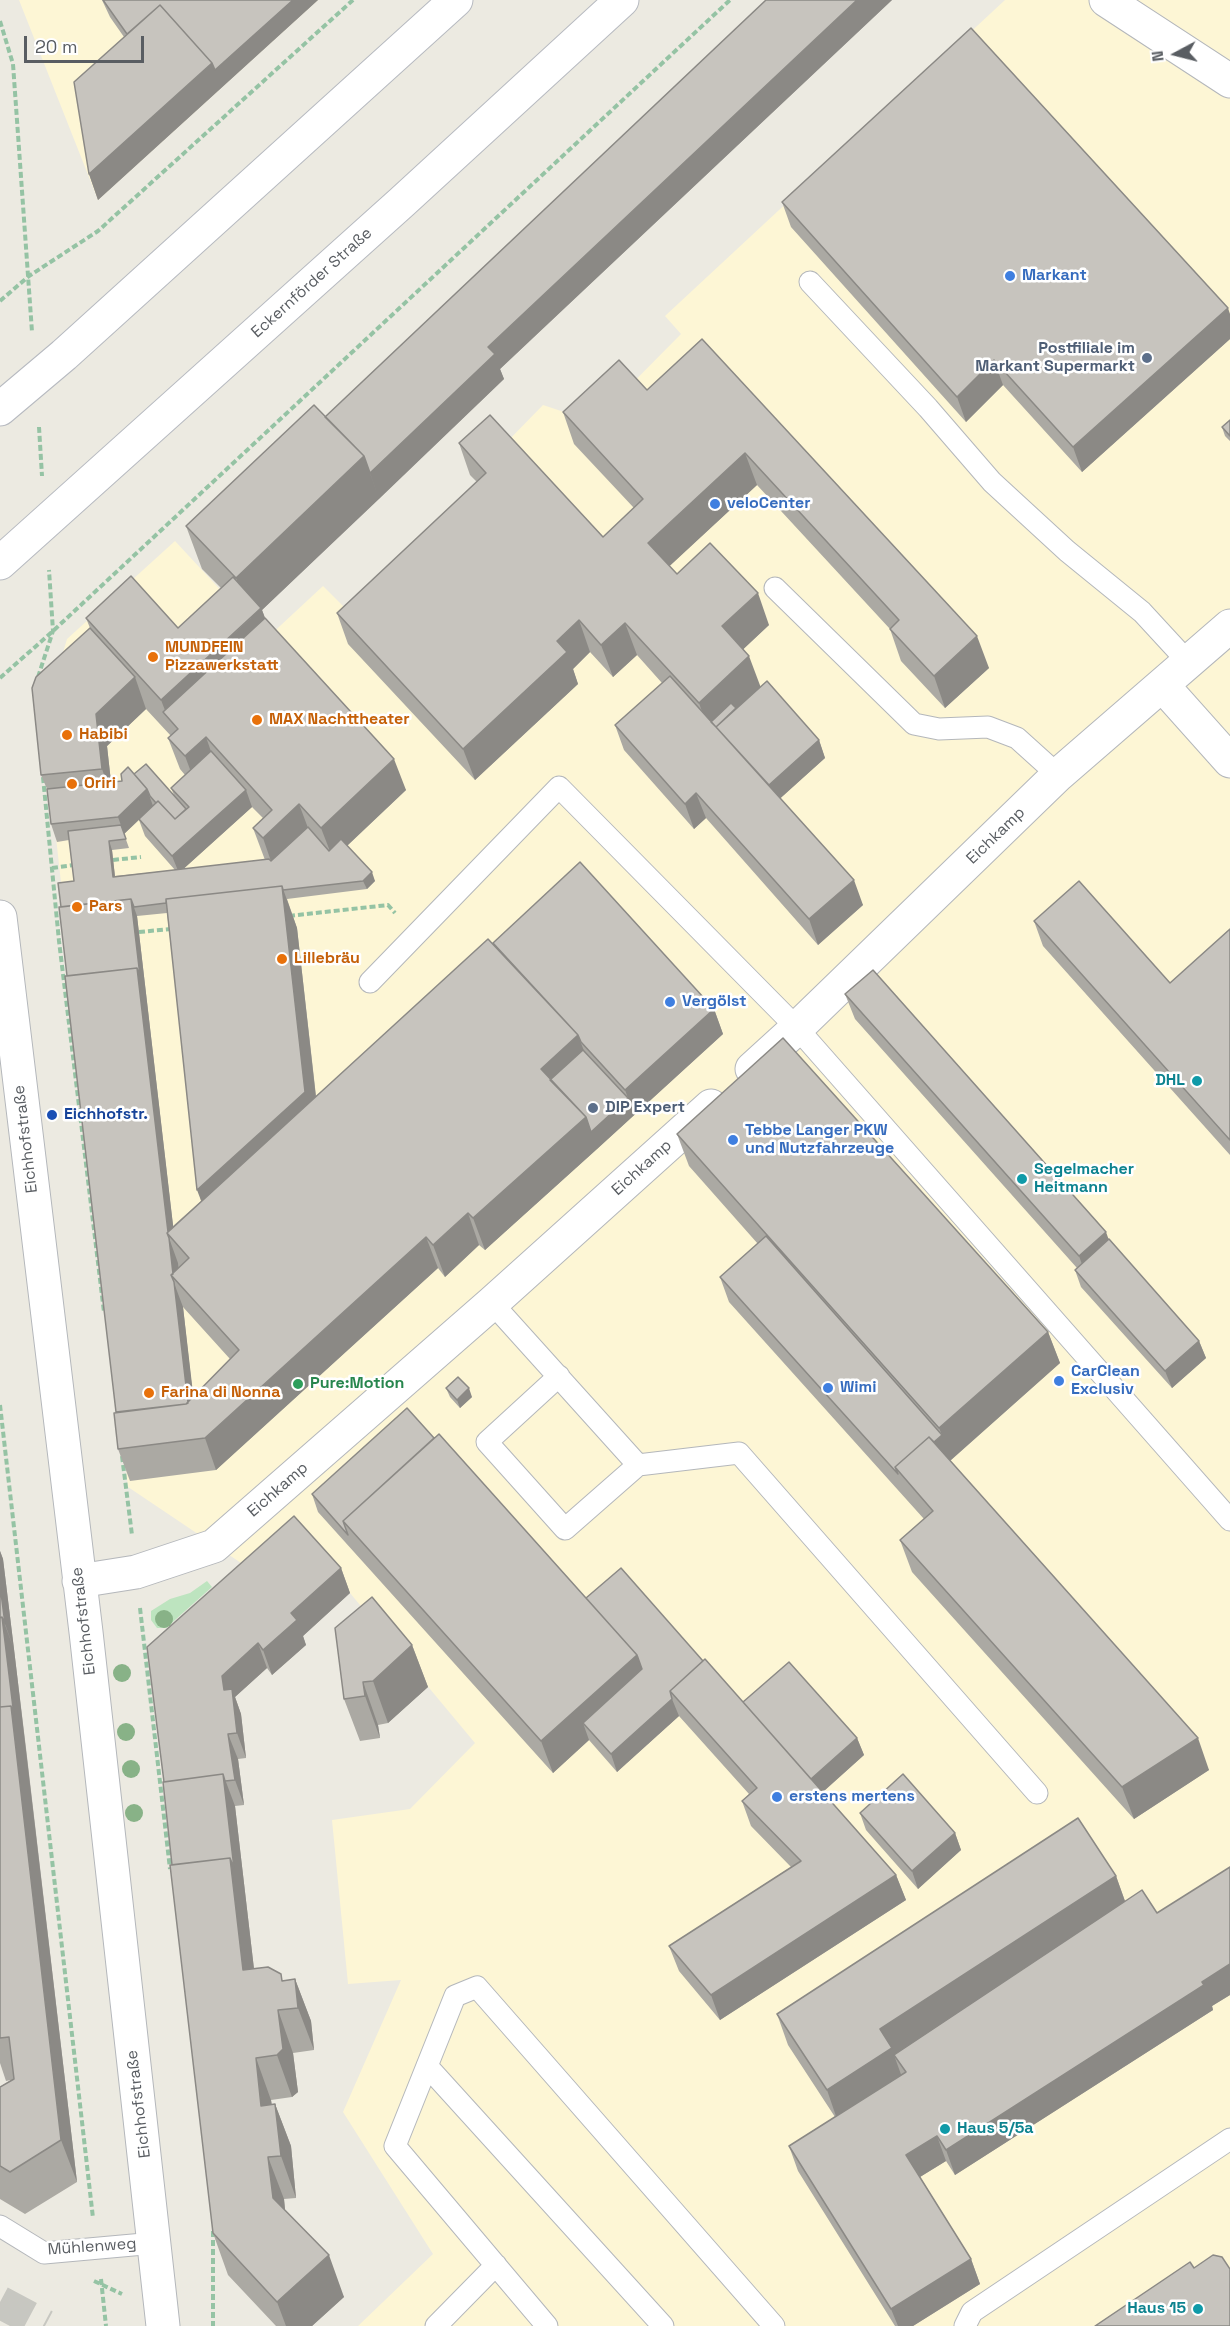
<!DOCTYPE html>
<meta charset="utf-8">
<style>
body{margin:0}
#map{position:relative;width:1230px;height:2326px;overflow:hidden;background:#eceae1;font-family:"Space Grotesk",sans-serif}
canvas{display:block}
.north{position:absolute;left:1146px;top:24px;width:60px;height:60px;-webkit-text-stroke:4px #fff;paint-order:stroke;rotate:263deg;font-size:16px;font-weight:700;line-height:24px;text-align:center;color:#595d62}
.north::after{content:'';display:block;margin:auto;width:21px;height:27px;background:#595d62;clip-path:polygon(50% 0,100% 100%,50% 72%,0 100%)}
.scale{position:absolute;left:24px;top:36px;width:120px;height:27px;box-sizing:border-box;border:3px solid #595d62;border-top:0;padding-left:8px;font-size:18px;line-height:21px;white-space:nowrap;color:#595d62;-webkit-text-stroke:4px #fff;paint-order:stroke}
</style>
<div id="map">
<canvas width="1230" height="2326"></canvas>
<div class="north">N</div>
<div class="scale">20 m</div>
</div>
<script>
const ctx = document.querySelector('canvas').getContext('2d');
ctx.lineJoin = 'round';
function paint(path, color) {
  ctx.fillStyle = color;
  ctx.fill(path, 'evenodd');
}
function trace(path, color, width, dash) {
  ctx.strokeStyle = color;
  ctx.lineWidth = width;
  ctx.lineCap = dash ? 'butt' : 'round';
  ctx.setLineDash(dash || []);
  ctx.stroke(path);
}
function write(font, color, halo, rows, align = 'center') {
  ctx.font = font + ' "Space Grotesk",sans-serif';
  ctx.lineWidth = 5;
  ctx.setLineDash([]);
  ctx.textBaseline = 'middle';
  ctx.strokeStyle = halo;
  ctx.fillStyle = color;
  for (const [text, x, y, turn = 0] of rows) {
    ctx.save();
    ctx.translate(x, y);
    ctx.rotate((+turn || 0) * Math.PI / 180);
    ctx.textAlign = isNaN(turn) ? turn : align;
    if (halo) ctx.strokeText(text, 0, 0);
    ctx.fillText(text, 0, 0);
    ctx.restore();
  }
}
paint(new Path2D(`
 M19,0H318L98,200Z
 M1005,0H1230V2326H358L433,2254L343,2112L401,1980L348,1984L332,1820L410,1809L475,1743L350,1593L303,1541L250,1569L128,1487L43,720L67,639L175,541L266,639L323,586L365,628L498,505L502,447L543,405L594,422L681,334L665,316Z`), '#fdf6d5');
paint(new Path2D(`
 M207,1581L212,1587L166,1628H157L151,1620V1611L170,1599L190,1593Z`), '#bde4bf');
trace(new Path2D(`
 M0,2302L45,2326`), '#c7c7c1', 33, [33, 16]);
const lane = new Path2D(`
 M810,282L928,408L992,482L1067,551L1142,612L1189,663
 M775,588L914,724L939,729L988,727L1017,738L1058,775
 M370,982L559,787L797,1028L1230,1520
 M492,1303L638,1465L739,1453L1037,1793
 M559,1376L487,1442L565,1529L638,1465
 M427,2066L663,2326
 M0,2226L44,2253L155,2243
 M436,2326L496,2265
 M547,2326L395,2146L455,1996L477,1987L774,2326
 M965,2326L972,2312L1230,2139`);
const street = new Path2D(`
 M1106,0L1230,81
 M1163,686L1230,761
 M0,917L86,1632L163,2326
 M752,1069L797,1028L1058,775L1230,626
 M79,1581L136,1572L214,1546L492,1303L711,1106`);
const secondary = new Path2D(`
 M0,409L64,355L456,0
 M0,563L402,202L622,0`);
trace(lane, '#b4b7bb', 23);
trace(street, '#b4b7bb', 35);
trace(secondary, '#b7bac0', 35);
trace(new Path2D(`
 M0,21L13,64L32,332
 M0,301L29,276L98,231L353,0
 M39,427L42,476
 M38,677L53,631L49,570
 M0,678L53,631L730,0
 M43,777L59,941L104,1312
 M113,860L141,857
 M52,868L74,865
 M289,916L388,905L395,913
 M139,932L171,929
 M0,1405L93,2218
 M122,1456L132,1535
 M140,1608L170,1869
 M213,2231V2326
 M101,2279L106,2326
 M94,2281L122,2294`), '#95c3a4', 4, [6, 3]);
trace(lane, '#fff', 21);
trace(street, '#fff', 33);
trace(secondary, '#fff', 33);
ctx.fillStyle = '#88b287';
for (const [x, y] of [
 [164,1619],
 [122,1673],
 [126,1732],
 [131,1769],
 [134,1813]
]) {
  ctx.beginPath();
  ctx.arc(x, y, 9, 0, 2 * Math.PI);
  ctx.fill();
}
paint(new Path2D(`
 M102,0H318L98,200L89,174L124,37L110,17Z
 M766,0H892L500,369L504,379L262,610L265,618L406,790L347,846L375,881L367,889L287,899L297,928L316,1096L493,943L714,1009L723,1034L597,1149L485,1250L479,1245L445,1277L438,1268L216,1470L130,1481L118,1449L116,1412L67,976L61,907L74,881L69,840L57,842L51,824L47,789L41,775L90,628L86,618L178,628L221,588L202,569L186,526L325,417ZM146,709L171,736L168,738L180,769L185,775L171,788L174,795L134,774L122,781L111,782L107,746ZM252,807L263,818L253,828L265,860L183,869ZM139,820L145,836L175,870L115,876L112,850L129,848L124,834ZM167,913L201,1201L173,1226L137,916ZM183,1307L230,1359L193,1397Z
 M782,202L1230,314V339L1082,472L1003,385L966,422L791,227Z
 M702,339L989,668L945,708L901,661L890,629L757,485L669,566L677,574L769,625L743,649L760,687L819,740L825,758L780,798L863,905L818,945L706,818L694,829L624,750L615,725L662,683L637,655L613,677L590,652L573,669L578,684L475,780L348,644L337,613L477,482L470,475L459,443L603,537L634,508L574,444L563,412L647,390Z
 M1230,420V441L1225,436L1222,427Z
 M1034,921L1170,983L1230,929V1155L1043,946Z
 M845,994L1109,1239L1199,1341L1206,1358L1172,1388L1081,1287L1075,1270L1077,1268L855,1019Z
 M677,1134L1048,1332L1060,1363L950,1461L1209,1770L1134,1819L912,1572L900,1540L924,1519L729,1302L720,1277L758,1244L689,1166Z
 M446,1388L472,1397L460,1408L450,1397Z
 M434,1438L586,1598L703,1661L743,1702L857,1738L864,1755L823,1792L896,1875L906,1900L720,2020L679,1971L669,1946L791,1867L751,1826L742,1801L749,1794L679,1716L617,1772L589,1740L553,1773L318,1512L312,1494Z
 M0,1551L3,1559L26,1748L77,2182L25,2214L0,2199V2087L11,2080L6,2081L0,2063Z
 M341,1568L350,1593L303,1636L306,1645L272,1675L267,1668L235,1697L241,1714L246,1758L238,1759L244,1805L235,1806L254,1969L284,1981L295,1979L311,2021L314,2050L293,2053L298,2092L292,2097L271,2100L272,2105L275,2104L291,2146L296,2198L284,2199L285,2210L344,2297L312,2326H276L228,2275L213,2233L172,1865L164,1782L147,1647Z
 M372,1597L412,1645L428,1687L388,1723L378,1725L380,1738L360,1741L344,1699Z
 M860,1813L955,1833L961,1850L918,1889L866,1830Z
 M1230,1867V1995L1212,2006L1213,2010L955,2175L946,2161L920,2177L971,2259L980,2284L913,2326H895L798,2171L789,2146L835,2117L788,2045L777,2014L1116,1876L1125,1901L1157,1913Z`), '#aba9a3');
paint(new Path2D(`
 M293,0H318L98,200L89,174L212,63Z
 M857,0H892L500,369L504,379L379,499L370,473L488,347Z
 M1228,308L1230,314V339L1082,472L1073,447Z
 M994,360L1003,385L966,422L957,397Z
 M745,453L757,485L660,575L648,543Z
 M364,456L379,499L262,610L277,650L178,729L168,718L161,700L251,618L236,578Z
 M758,593L769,625L734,658L722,626Z
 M579,620L590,652L573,669L578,684L475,780L463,749L557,641Z
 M625,623L637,655L613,677L601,645Z
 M977,636L989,668L945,708L934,676Z
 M749,656L761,688L715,730L707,726L699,703Z
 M135,677L146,709L107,746L113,800L102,769L96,714Z
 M206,737L217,769L197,788L185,756Z
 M819,740L825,758L773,805L767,787Z
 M394,759L406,790L333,859L321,828Z
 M147,789L153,806L124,834L118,817Z
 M246,790L252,807L179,873L172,856Z
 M696,793L706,818L694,829L685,804Z
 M299,804L311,836L274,870L263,838Z
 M109,841L112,850L116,886L113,877Z
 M372,872L375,881L367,889L363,881Z
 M854,880L863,905L818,945L809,919Z
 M282,886L297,928L320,1134L213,1232L197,1190Z
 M131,899L137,916L175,1242L168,1234L137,968Z
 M714,1009L723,1034L597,1149L485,1250L473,1218L586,1117L628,1098L625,1090Z
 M578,1035L590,1067L558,1096L541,1069Z
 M468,1213L479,1245L445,1277L433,1245Z
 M1106,1232L1115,1257L1088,1281L1079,1256Z
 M426,1237L438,1268L216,1470L205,1438Z
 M169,1238L178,1263L180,1285L173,1278Z
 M174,1283L183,1307L198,1436L189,1411Z
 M1048,1332L1060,1363L916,1491L900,1472L942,1435L939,1428Z
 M1199,1341L1206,1358L1172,1388L1165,1371Z
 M469,1388L472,1397L460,1408L457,1400Z
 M0,1551L3,1559L14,1649L5,1624L0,1585Z
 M341,1568L350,1593L303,1636L306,1645L272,1675L263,1650L291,1613Z
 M2,1617L14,1649L77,2182L61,2140L11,1706Z
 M258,1643L267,1668L235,1697L241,1714L246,1758L237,1733L224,1690L222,1676Z
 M412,1645L428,1687L388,1723L373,1681Z
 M637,1655L648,1686L583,1723L589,1740L553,1773L541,1741Z
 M363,1682L378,1725L380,1738L365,1696Z
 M672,1699L679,1716L617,1772L611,1754Z
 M228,1734L238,1759L244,1805L235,1780Z
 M857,1738L864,1755L816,1798L809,1780Z
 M1198,1738L1209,1770L1134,1819L1122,1787Z
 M223,1774L235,1806L259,2012L243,1970L230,1858Z
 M955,1833L961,1850L918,1889L912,1871Z
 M896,1875L906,1900L720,2020L711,1995Z
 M1116,1876L1127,1907L894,2055L903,2080L838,2122L827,2090L880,2029Z
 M1230,1964V1995L1212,2006L1213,2010L955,2175L946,2150Z
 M295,1979L311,2021L314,2050L298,2008Z
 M278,2010L293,2053L298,2092L292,2097L277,2055Z
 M256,2058L271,2100L277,2148L261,2106Z
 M275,2104L291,2146L296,2198L281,2156Z
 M937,2136L946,2161L915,2180L906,2155Z
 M268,2157L284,2199L288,2240L273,2198Z
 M329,2255L344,2297L312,2326H286L277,2302Z
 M971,2259L980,2284L913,2326H898L891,2309Z`), '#8b8985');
const building = new Path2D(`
 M103,0H293L215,70L212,63L160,5L127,34Z
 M766,0H857L488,347L495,354L370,473L364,456L325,417Z
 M160,5L212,63L89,174L74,82Z
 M971,28L1228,308L1073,447L994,360L957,397L782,202Z
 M702,339L977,636L934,676L890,629L899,620L745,453L648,543L677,574L710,543L758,593L722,626L749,656L699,703L625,623L601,645L579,620L557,641L567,652L463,749L337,613L486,473L459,443L490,415L603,537L643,499L563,412L619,360L647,390Z
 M314,405L364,456L236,578L186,526Z
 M1230,420V436L1222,427Z
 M131,576L178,628L233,577L261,608L161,700L86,618Z
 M265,618L394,759L321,828L299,804L263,838L253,828L272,810L206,737L185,756L168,738L178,729L163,712Z
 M90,628L135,677L96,714L102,769L41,775L32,688L36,677Z
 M670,676L854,880L809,919L696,793L685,804L615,725Z
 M767,681L819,740L769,785L716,727Z
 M731,703L736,708L716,727L711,722Z
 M211,751L246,790L172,856L139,819L158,801L175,819L189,807L171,788Z
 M146,764L186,809L175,819L158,801L156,803L150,796L147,789L134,774Z
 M128,767L147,789L118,817L51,824L47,789L122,781L121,774Z
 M121,825L126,839L109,841L113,877L269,859L271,861L308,827L329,851L341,839L372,872L363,881L283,890L282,886L166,899V903L134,907L131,899L61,907L58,883L74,881L68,831Z
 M580,862L714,1009L625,1090L581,1042L578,1035L493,943Z
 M1079,881L1170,983L1230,929V1140L1034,921Z
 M282,886L305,1092L197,1190L166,899Z
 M131,899L140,976L137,968L67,976L59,907Z
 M488,939L578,1035L541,1069L586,1117L473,1218L468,1213L433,1245L426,1237L205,1438L118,1449L114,1413L186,1404L239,1350L171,1275L189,1258L167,1233Z
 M137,968L168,1232L167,1233L169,1238L173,1274L171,1275L174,1282L188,1403L186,1404L116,1412L65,976Z
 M873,970L1106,1232L1079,1256L845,994Z
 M783,1038L1048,1332L939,1428L677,1134Z
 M583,1050L628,1098L591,1132L586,1117L550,1080Z
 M766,1236L942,1435L934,1442L929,1437L895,1467L898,1474L720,1277Z
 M1109,1239L1199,1341L1165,1371L1075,1270Z
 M458,1377L469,1388L457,1400L446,1388Z
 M407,1408L434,1438L343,1521L348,1535L312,1494Z
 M439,1434L637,1655L541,1741L343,1521Z
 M929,1437L1198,1738L1122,1787L900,1540L933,1511L895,1467Z
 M294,1516L341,1568L291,1613L297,1620L263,1650L258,1643L222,1676L224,1690L232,1689L237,1733L228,1734L235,1780L225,1781L223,1774L164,1782L147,1647Z
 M621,1568L703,1661L670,1691L672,1699L611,1754L583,1723L642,1669L637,1655L586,1598Z
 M0,1585L5,1624L2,1617L0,1618Z
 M372,1597L412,1645L373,1681L363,1682L365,1696L344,1699L335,1628Z
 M2,1617L14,1716L11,1706L0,1707V1618Z
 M705,1659L896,1875L711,1995L669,1946L801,1861L742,1801L757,1788L670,1691Z
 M789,1662L857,1738L811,1779L743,1702Z
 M11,1706L61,2140L10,2172L0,2166V2087L14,2079L9,2037L0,2038V1707Z
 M223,1774L234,1868L230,1858L172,1865L163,1782Z
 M903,1774L955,1833L912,1871L860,1813Z
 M1078,1818L1116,1876L880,2029L892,2048L827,2090L777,2014Z
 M230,1858L243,1970L268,1967L281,1974L282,1981L295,1979L298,2008L278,2010L283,2049L277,2055L256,2058L261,2106L275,2104L281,2156L268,2157L273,2198L329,2255L277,2302L213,2233L170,1865Z
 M1230,1867V1964L1202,1982L1204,1985L946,2150L937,2136L906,2155L971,2259L891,2309L789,2146L906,2072L894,2055L1142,1890L1157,1913Z
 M1213,2255L1222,2257L1230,2269V2326H1095L1190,2262L1194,2268Z`);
paint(building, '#c7c4be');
trace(building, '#8b8985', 1.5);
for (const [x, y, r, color] of [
 [1010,276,6,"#3f7fe0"],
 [1147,358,6,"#5c6f8a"],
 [715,504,6,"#3f7fe0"],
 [153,657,6,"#e8710a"],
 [257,720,6,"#e8710a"],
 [67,735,6,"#e8710a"],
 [72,784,6,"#e8710a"],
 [77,907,6,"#e8710a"],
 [282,959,6,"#e8710a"],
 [670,1002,6,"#3f7fe0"],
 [1197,1081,6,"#0f9aa8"],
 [593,1108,6,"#5c6f8a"],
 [52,1115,6,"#1a4fb4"],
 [733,1140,6,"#3f7fe0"],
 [1022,1179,6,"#0f9aa8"],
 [1059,1381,6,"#3f7fe0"],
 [298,1384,6,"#2e9e5b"],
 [828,1388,6,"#3f7fe0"],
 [149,1393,6,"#e8710a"],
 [777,1797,6,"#3f7fe0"],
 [945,2129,6,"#0f9aa8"],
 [1198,2309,6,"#0f9aa8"]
]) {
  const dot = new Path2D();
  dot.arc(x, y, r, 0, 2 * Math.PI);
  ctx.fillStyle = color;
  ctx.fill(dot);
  trace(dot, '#fff', 2);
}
write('bold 16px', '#366cbe', '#fff', [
 ["Markant",1022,276],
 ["veloCenter",727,504],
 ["Vergölst",682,1002],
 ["Tebbe Langer PKW",745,1131],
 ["und Nutzfahrzeuge",745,1149],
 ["CarClean",1071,1372],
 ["Exclusiv",1071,1390],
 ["Wimi",840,1388],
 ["erstens mertens",789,1797]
], 'left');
write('16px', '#595d62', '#fff', [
 ["Eckernförder Straße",312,283,-42],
 ["Eichkamp",996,836,-44],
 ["Eichhofstraße",26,1139,-97],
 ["Eichkamp",642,1168,-42],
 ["Eichkamp",278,1490,-41],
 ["Eichhofstraße",84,1621,-97],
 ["Eichhofstraße",139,2104,-97],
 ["Mühlenweg",92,2247,-4]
]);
write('bold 16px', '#4e5e75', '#fff', [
 ["Postfiliale im",1135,349],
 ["Markant Supermarkt",1135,367],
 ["DIP Expert",605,1108,"left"]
], 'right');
write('bold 16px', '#c56008', '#fff', [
 ["MUNDFEIN",165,648],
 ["Pizzawerkstatt",165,666],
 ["MAX Nachttheater",269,720],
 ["Habibi",79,735],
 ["Oriri",84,784],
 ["Pars",89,907],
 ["Lillebräu",294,959],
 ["Farina di Nonna",161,1393]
], 'left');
write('bold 16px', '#0d838f', '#fff', [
 ["DHL",1185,1081],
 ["Segelmacher",1034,1170,"left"],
 ["Heitmann",1034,1188,"left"],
 ["Haus 5/5a",957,2129,"left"],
 ["Haus 15",1186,2309]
], 'right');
write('bold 16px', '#164399', '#fff', [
 ["Eichhofstr.",64,1115]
], 'left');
write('bold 16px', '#27864d', '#fff', [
 ["Pure:Motion",310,1384]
], 'left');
</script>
